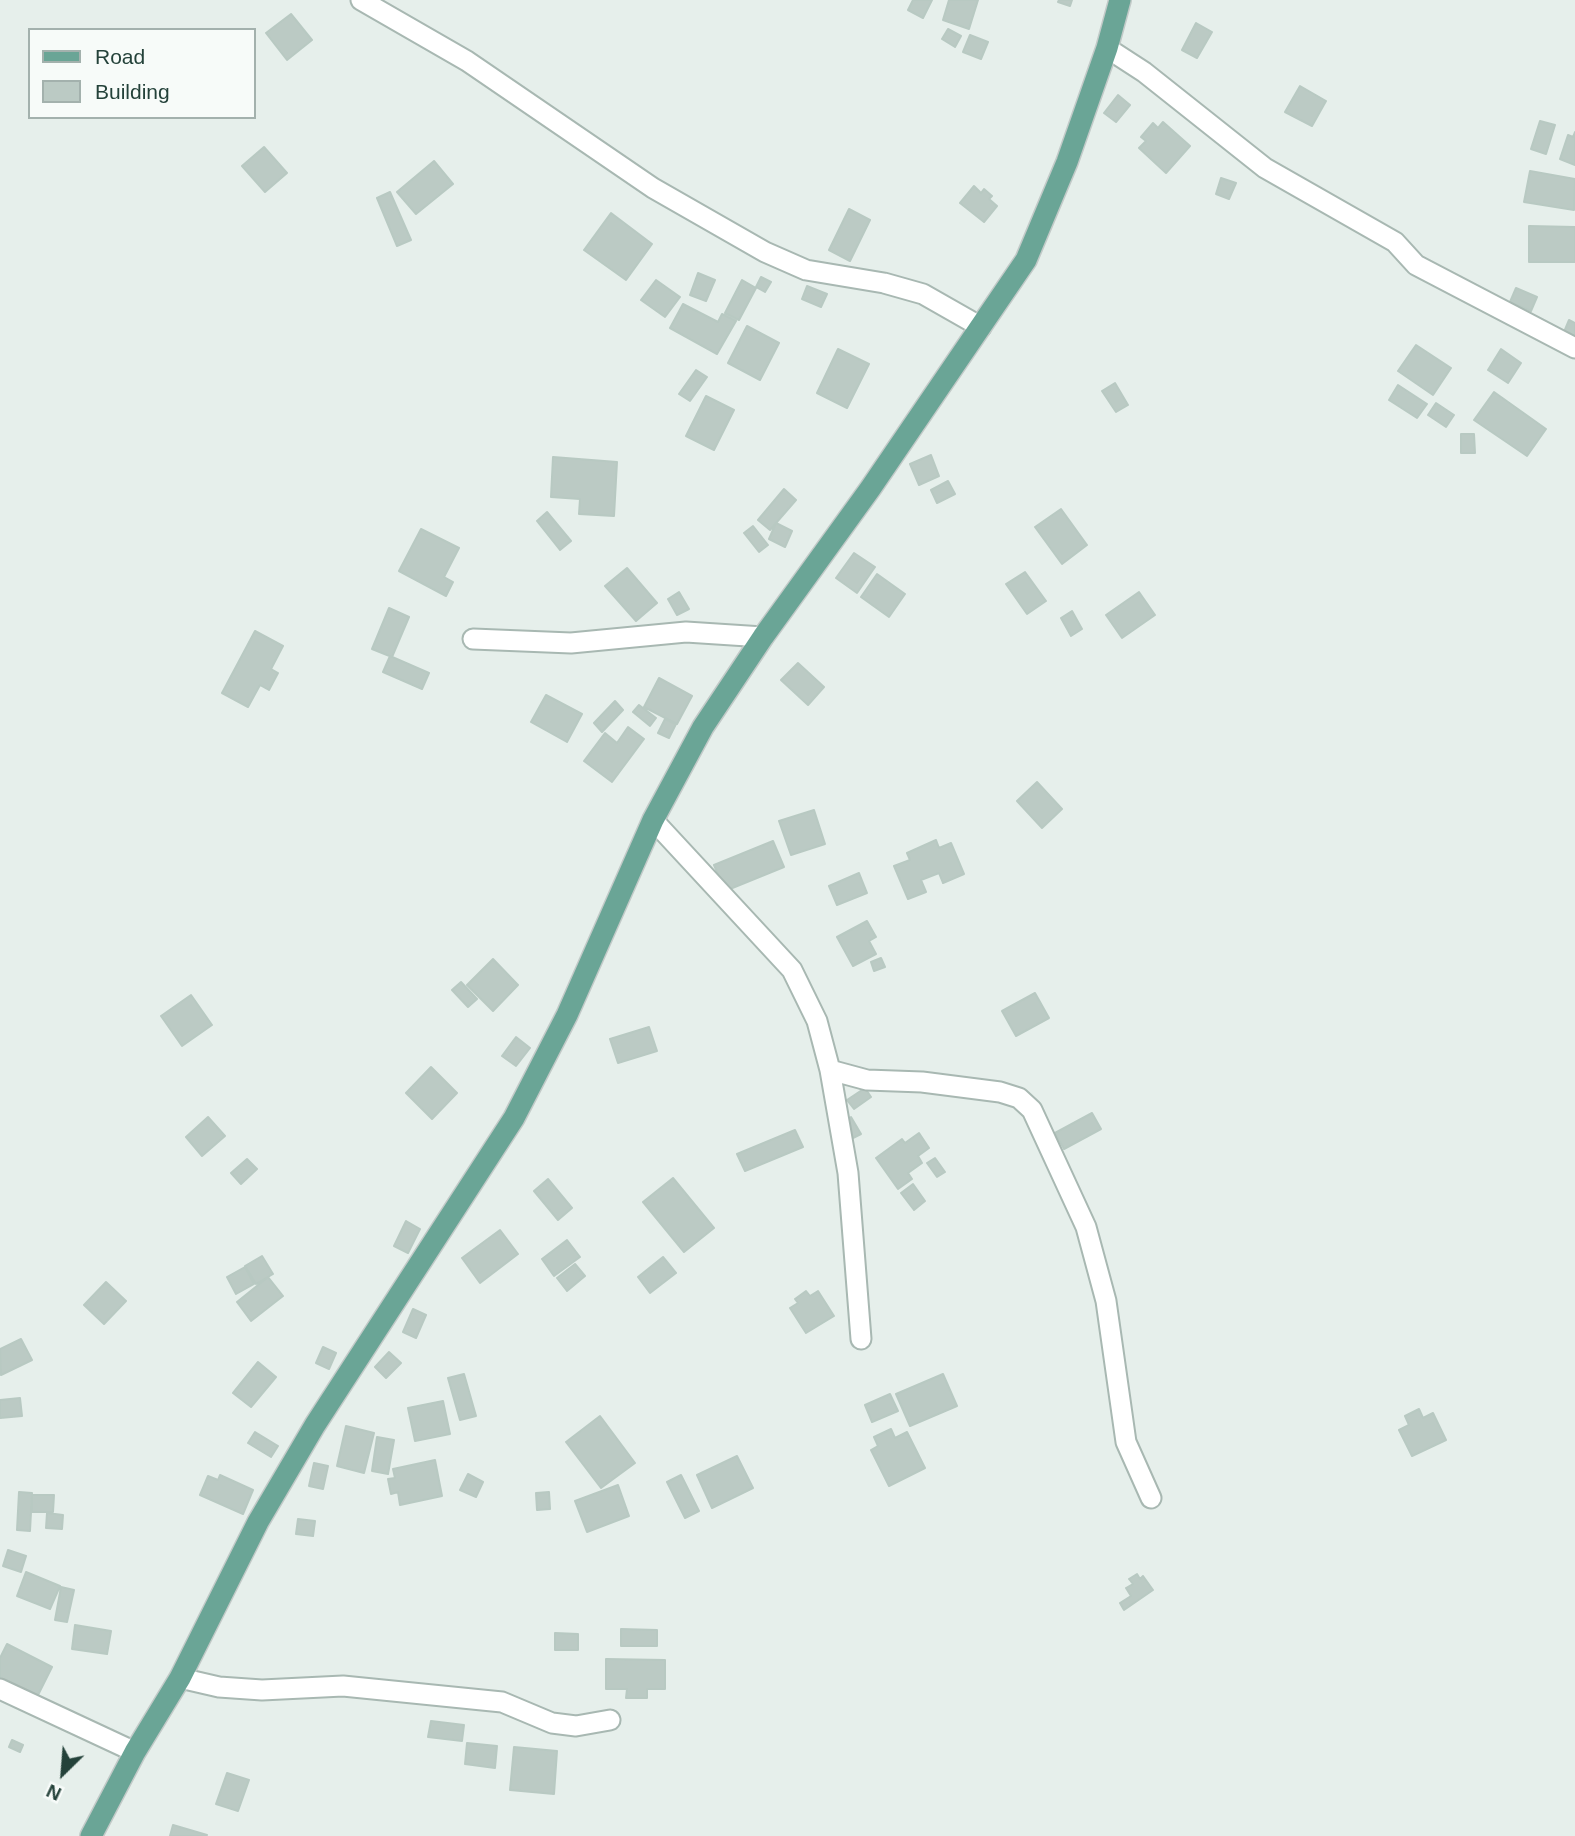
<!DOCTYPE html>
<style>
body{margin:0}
#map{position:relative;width:1575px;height:1836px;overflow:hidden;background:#e6efeb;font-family:Helvetica,sans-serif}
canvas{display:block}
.legend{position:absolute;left:28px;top:28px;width:228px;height:91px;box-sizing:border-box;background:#f7fbf9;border:2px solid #a3b1ad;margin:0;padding:9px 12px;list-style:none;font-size:21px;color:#24423a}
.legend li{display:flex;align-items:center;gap:14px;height:35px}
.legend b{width:35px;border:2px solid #a3b1ad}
.north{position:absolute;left:28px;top:1738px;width:70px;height:70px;-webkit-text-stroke:5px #f7fbf9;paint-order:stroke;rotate:205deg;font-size:19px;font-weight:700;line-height:28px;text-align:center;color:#24423a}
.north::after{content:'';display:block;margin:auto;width:24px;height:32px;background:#24423a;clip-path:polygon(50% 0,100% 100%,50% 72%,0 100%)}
</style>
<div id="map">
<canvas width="1575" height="1836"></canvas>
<ul class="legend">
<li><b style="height:9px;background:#6aa596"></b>Road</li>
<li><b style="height:19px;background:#bbcac4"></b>Building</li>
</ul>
<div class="north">N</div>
</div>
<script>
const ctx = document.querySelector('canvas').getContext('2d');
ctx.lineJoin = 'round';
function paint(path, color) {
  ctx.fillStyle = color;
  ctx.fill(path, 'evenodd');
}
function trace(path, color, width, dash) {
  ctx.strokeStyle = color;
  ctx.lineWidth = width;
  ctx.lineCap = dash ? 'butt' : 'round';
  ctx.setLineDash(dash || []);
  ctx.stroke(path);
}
const building = new Path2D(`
 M913,0H932L923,18L908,10Z
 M949,0H978L969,29L943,20Z
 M1059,0H1072L1070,6L1058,2Z
 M291,14L312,40L287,60L266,33Z
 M1196,23L1212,32L1197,58L1182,50Z
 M948,29L961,36L955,47L942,39Z
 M970,35L988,42L981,59L963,52Z
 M1300,86L1326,101L1312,126L1285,112Z
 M1118,95L1130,105L1116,122L1104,113Z
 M1540,121L1555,125L1546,154L1531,149Z
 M1163,122L1190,146L1166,173L1139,148L1146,141L1141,137L1153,123L1158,128Z
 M1575,132V165L1560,159L1568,135L1573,137Z
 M264,147L287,173L265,192L242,166Z
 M434,161L453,184L416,214L397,192Z
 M1530,171L1575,179L1574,210L1524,202Z
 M1221,178L1236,183L1229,199L1216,194Z
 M974,186L981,193L984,189L992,196L989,199L997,206L984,222L960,203Z
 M390,192L411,240L397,246L377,198Z
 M849,209L870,220L850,261L829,250Z
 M611,213L652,244L626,280L584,250Z
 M1529,226L1575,227V262H1529Z
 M698,273L715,280L706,301L690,295Z
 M761,277L771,282L765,292L756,287Z
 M656,280L680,297L665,317L641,300Z
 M742,280L756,288L739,320L725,313Z
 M807,286L827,294L821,307L802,299Z
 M1516,288L1537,297L1531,311L1510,302Z
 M683,304L718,322L722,314L736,321L717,354L670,328Z
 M1569,320L1575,323V337L1564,332Z
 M747,326L779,343L760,380L728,363Z
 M1416,345L1451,368L1433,395L1398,371Z
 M838,349L869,364L847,408L817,393Z
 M1501,349L1521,363L1508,383L1488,370Z
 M696,370L707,377L690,401L679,394Z
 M1115,383L1128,405L1116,412L1102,391Z
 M1398,385L1427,404L1417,418L1389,400Z
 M1494,392L1546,429L1527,456L1474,420Z
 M706,396L734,410L714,450L686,436Z
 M1436,403L1454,415L1446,427L1428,415Z
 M1461,434H1474L1475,453H1461Z
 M931,455L939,476L919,485L910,464Z
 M553,457L617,462L614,516L579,514L580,499L551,497Z
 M948,481L955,494L937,503L931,490Z
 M784,489L796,500L770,530L758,520Z
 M1061,509L1087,545L1062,564L1035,527Z
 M547,512L571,541L560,550L537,521Z
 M776,523L792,531L785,547L769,539Z
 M753,526L768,545L759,552L744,533Z
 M421,529L459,548L444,577L453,582L446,596L399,571Z
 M854,553L875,567L857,593L836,578Z
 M627,568L657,603L636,621L605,586Z
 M1025,572L1046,601L1027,614L1006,584Z
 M877,574L905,594L889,617L861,597Z
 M679,592L689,609L677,615L668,599Z
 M1139,592L1155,615L1122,638L1106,615Z
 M389,608L409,617L392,657L372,649Z
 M1072,611L1082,629L1071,636L1061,618Z
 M255,631L283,646L271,669L278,673L269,690L260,685L248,707L222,693Z
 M390,656L429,673L422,689L383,672Z
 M798,663L824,687L808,705L781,680Z
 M659,678L692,696L677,724L644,707Z
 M546,695L582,714L567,742L531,722Z
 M615,701L623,710L602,732L594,723Z
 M639,705L656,718L650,726L633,712Z
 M665,719L676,724L669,738L658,733Z
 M628,727L644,739L612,782L584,761L605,733L617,743Z
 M1037,782L1062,809L1042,828L1017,801Z
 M814,810L825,844L791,855L779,821Z
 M936,840L939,848L951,843L964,874L943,883L939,873L921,880L926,892L908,899L894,866L910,860L907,853Z
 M773,841L784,867L725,891L714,865Z
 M859,873L867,893L837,905L829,886Z
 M867,921L876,937L869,941L876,954L853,966L837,937Z
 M881,958L885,967L874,971L871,962Z
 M493,959L518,985L493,1011L467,985Z
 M461,982L477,999L468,1007L452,990Z
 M1035,993L1049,1018L1016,1036L1002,1011Z
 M191,995L212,1025L182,1046L161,1016Z
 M649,1027L657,1051L618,1063L610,1039Z
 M516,1037L530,1048L516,1066L502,1056Z
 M431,1067L457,1093L432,1119L406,1093Z
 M865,1088L871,1097L854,1109L847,1100Z
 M1092,1113L1101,1129L1064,1149L1055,1133Z
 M208,1117L225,1136L202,1156L186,1137Z
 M851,1117L861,1134L851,1139L842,1123Z
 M795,1130L803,1147L745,1171L737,1154Z
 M919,1133L929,1148L918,1156L922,1163L908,1173L912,1179L898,1189L876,1158L902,1139L905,1143Z
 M935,1158L945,1172L937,1177L927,1163Z
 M247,1159L257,1169L241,1184L231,1173Z
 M673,1178L714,1228L684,1252L643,1202Z
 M548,1179L572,1208L558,1220L534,1191Z
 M913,1184L925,1201L914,1210L901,1193Z
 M406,1221L420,1229L408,1253L394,1246Z
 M500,1230L518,1254L480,1283L462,1258Z
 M567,1240L580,1257L554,1276L542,1259Z
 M262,1256L273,1274L256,1284L245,1266Z
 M663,1257L676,1273L650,1293L638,1277Z
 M575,1264L585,1276L567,1291L557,1278Z
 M245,1267L254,1284L236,1294L227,1277Z
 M268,1277L283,1296L251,1321L237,1302Z
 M106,1282L126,1301L104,1324L84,1305Z
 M806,1291L810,1296L818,1291L834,1316L806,1333L790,1308L798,1303L795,1299Z
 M413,1309L426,1315L416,1338L403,1332Z
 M21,1339L32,1360L1,1375L0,1349Z
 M323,1347L336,1353L329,1369L316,1363Z
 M389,1352L401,1363L386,1378L375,1367Z
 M258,1362L276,1377L251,1407L233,1393Z
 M464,1374L476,1416L460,1420L448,1378Z
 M943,1374L957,1406L910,1426L896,1394Z
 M890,1394L898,1411L872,1422L865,1405Z
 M20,1398L22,1416L0,1418V1400Z
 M443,1401L450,1434L415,1441L408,1408Z
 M1419,1409L1423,1418L1433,1413L1446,1440L1412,1456L1399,1430L1409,1425L1405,1416Z
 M600,1416L635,1463L601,1488L566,1442Z
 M346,1426L374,1433L364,1473L337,1466Z
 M891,1429L895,1438L907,1432L925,1468L889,1486L871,1450L878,1446L874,1437Z
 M255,1432L278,1446L271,1457L248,1443Z
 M377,1437L394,1440L388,1474L372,1471Z
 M737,1456L753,1488L712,1508L697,1475Z
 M435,1460L442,1496L400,1505L398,1492L391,1494L388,1479L395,1478L393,1469Z
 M314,1463L328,1466L323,1489L309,1486Z
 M468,1474L483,1482L476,1497L460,1490Z
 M220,1475L253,1490L243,1514L200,1495L208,1476L218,1480Z
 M681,1475L699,1511L685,1518L667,1482Z
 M618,1485L629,1516L587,1532L575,1501Z
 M19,1492L32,1493L30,1531L17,1530Z
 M549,1492L550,1509L537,1510L536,1493Z
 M32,1495H54L53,1512H32Z
 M47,1513L63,1515L62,1529L46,1528Z
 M298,1519L315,1521L313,1536L296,1534Z
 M8,1550L26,1556L21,1572L3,1566Z
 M26,1572L60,1586L50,1609L17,1596Z
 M1137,1574L1140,1579L1143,1576L1153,1590L1124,1610L1120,1603L1131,1596L1126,1588L1133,1584L1129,1579Z
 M61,1587L74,1590L67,1622L55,1620Z
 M75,1625L111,1631L107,1654L72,1649Z
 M621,1629L657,1630V1646H621Z
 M555,1633L578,1634V1650H555Z
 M7,1644L52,1667L35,1701L0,1684V1658Z
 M606,1659L665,1660V1689H647V1698H626L627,1689H606Z
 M431,1721L464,1725L462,1741L428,1737Z
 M12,1740L23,1745L20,1752L9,1747Z
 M467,1743L497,1746L495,1768L465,1764Z
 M514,1747L557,1751L554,1794L510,1790Z
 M227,1773L249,1780L238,1811L216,1804Z
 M173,1825L207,1835L206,1836H170Z`);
paint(building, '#bbcac4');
trace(building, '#b8c9c2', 2);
const minor = new Path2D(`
 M361,0L467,61L653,188L765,252L806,270L884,283L923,294L981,327
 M1107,48L1144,72L1265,168L1395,242L1416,265L1575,348
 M473,639L571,643L686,632L763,637
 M653,820L792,970L817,1021L830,1070L848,1173L861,1339
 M830,1070L867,1080L922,1082L1000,1092L1019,1098L1032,1110L1086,1227L1106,1301L1126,1442L1151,1498
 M180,1678L219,1687L262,1690L343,1686L502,1702L552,1723L576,1726L610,1720
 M0,1689L135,1752`);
const major = new Path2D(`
 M91,1836L135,1752L180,1678L258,1522L315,1425L514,1118L567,1015L653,820L703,727L763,637L870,489L1026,260L1067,162L1107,48L1120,0`);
trace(minor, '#a8b8b2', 23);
trace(major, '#c2cac8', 24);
trace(minor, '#fff', 19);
trace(major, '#6aa596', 21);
</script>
